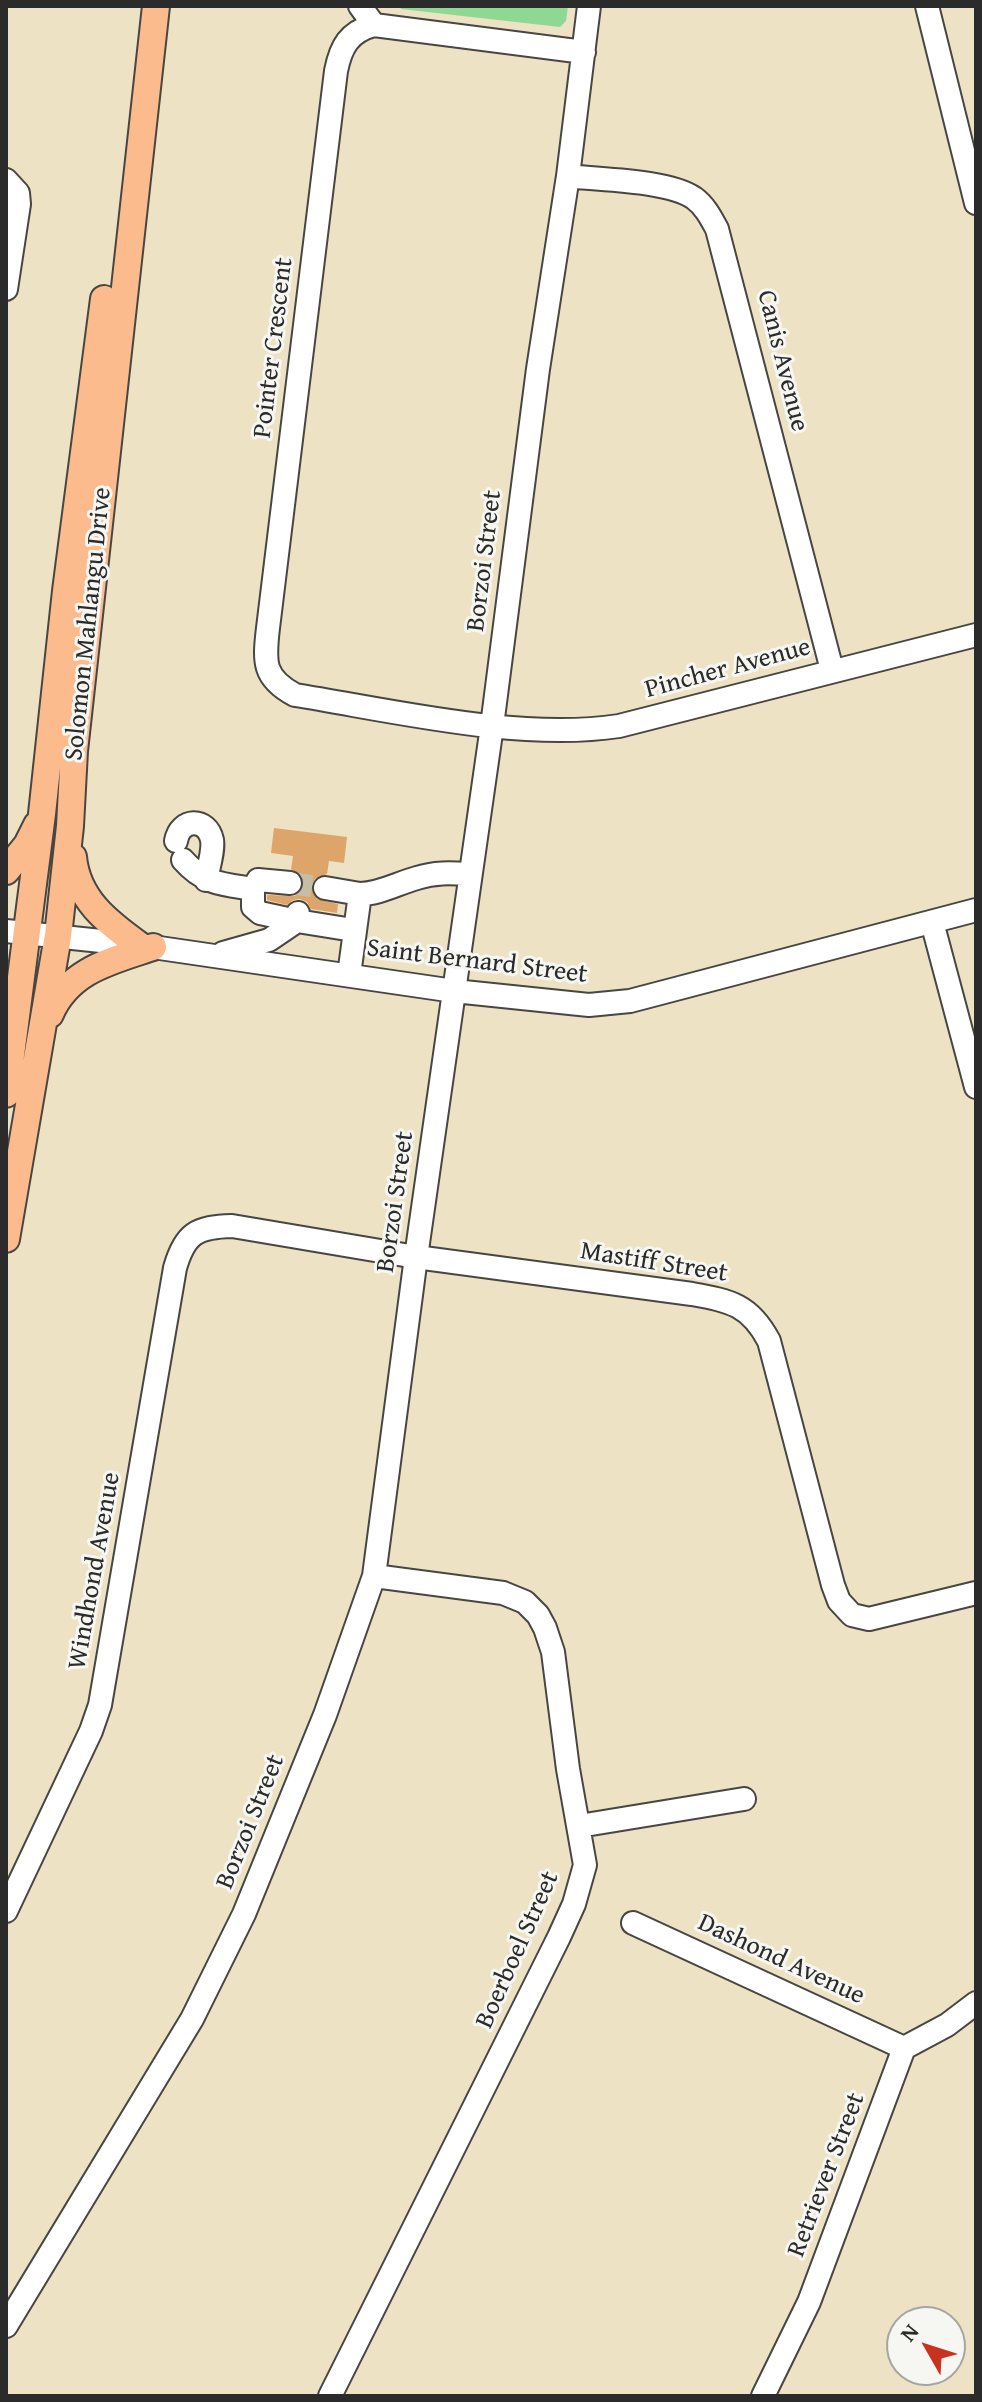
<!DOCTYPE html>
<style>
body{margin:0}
#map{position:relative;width:982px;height:2402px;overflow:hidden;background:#ede2c4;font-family:"Gentium Book Plus",serif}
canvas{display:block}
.frame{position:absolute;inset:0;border:8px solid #2b2b2b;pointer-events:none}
.north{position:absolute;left:886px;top:2306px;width:80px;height:80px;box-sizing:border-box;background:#f6f6f2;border:2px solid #a5a5a2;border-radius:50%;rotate:309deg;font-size:22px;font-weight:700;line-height:32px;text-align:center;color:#2b2b2b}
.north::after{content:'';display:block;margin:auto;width:28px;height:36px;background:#c8321e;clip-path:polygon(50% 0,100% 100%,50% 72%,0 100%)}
</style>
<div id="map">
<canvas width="982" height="2402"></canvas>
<div class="frame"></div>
<div class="north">N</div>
</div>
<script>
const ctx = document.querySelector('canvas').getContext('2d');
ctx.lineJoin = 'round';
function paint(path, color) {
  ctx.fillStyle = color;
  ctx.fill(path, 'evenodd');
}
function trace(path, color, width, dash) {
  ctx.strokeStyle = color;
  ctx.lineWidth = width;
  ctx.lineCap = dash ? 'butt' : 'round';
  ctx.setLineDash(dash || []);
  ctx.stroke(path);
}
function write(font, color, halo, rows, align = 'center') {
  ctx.font = font + ' "Gentium Book Plus",serif';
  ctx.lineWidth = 6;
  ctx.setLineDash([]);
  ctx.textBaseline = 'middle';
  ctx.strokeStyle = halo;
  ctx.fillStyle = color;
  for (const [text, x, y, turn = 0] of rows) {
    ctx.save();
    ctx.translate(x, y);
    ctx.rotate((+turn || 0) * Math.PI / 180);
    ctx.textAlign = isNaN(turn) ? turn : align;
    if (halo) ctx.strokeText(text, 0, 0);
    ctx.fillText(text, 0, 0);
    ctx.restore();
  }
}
paint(new Path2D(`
 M401,6H568L566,21L560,27L401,9Z`), '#8ed894');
paint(new Path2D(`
 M274,828L347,837L344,863L329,861L327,874L315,879L311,886L317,899L338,904L337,913L311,909L307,902L300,899L293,900L287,905L267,900V895L295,896L304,885L302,876L291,869L293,856L271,853Z`), '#dea56b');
trace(new Path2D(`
 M290,883L325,888`), '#c6bda5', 22, [22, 11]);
const minor = new Path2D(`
 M360,6L374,25
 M927,6L976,203
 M584,52L374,25C349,32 341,46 336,71L268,628C264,662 263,678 295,695C395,711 520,741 619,726L976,635
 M568,176C600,180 668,180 694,198C705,206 711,218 717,229L832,670
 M6,180L18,193L19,204L6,289
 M176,841C180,818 207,817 212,840C214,851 208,868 206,880
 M183,860C204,884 222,884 253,889
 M290,883L258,880L253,889V907L260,913L297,921L298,913
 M325,888L360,894
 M932,922L976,1087
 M6,931L139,945L454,991L589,1005L630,1001L976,910
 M223,953L269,940L297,921L353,930
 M349,975L360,894C380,894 398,883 417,878C435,872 451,873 470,874
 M579,1826L744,1799
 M6,1911L91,1731L100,1705L175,1268C185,1233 197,1227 232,1226L416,1257L692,1294C731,1301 750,1305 769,1341L833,1585L839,1601L852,1615L869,1619L976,1593
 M633,1923L904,2048
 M6,2326L192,2019L244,1914L325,1715L374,1576L416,1257L492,726L538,369L568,176L589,6
 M330,2396L559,1937L574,1904L585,1865L568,1769L553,1652L545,1628L538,1615L525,1602L503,1593L374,1576
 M763,2396L809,2302L904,2048L947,2025L976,2003`);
const major = new Path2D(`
 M73,857C77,899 107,922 139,945
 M6,871L27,845L37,825
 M50,1014C69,970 111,961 153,947
 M6,1094L42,814L66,591L104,299
 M6,1239L58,936L70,826L74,751L156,6`);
trace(minor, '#484642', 26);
trace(major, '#484642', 30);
trace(minor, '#fff', 22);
trace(major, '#fbbb8d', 26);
write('26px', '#2b2b2b', '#f6f6f2', [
 ["Pointer Crescent",274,348,-83],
 ["Canis Avenue",782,361,76],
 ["Borzoi Street",485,561,-83],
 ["Solomon Mahlangu Drive",89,624,-84],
 ["Pincher Avenue",728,669,-15],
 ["Saint Bernard Street",477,962,7],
 ["Borzoi Street",396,1202,-82],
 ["Mastiff Street",654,1263,9],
 ["Windhond Avenue",95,1571,-80],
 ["Borzoi Street",251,1822,-68],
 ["Boerboel Street",518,1950,-66],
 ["Dashond Avenue",781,1960,25],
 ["Retriever Street",827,2175,-69]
]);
</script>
